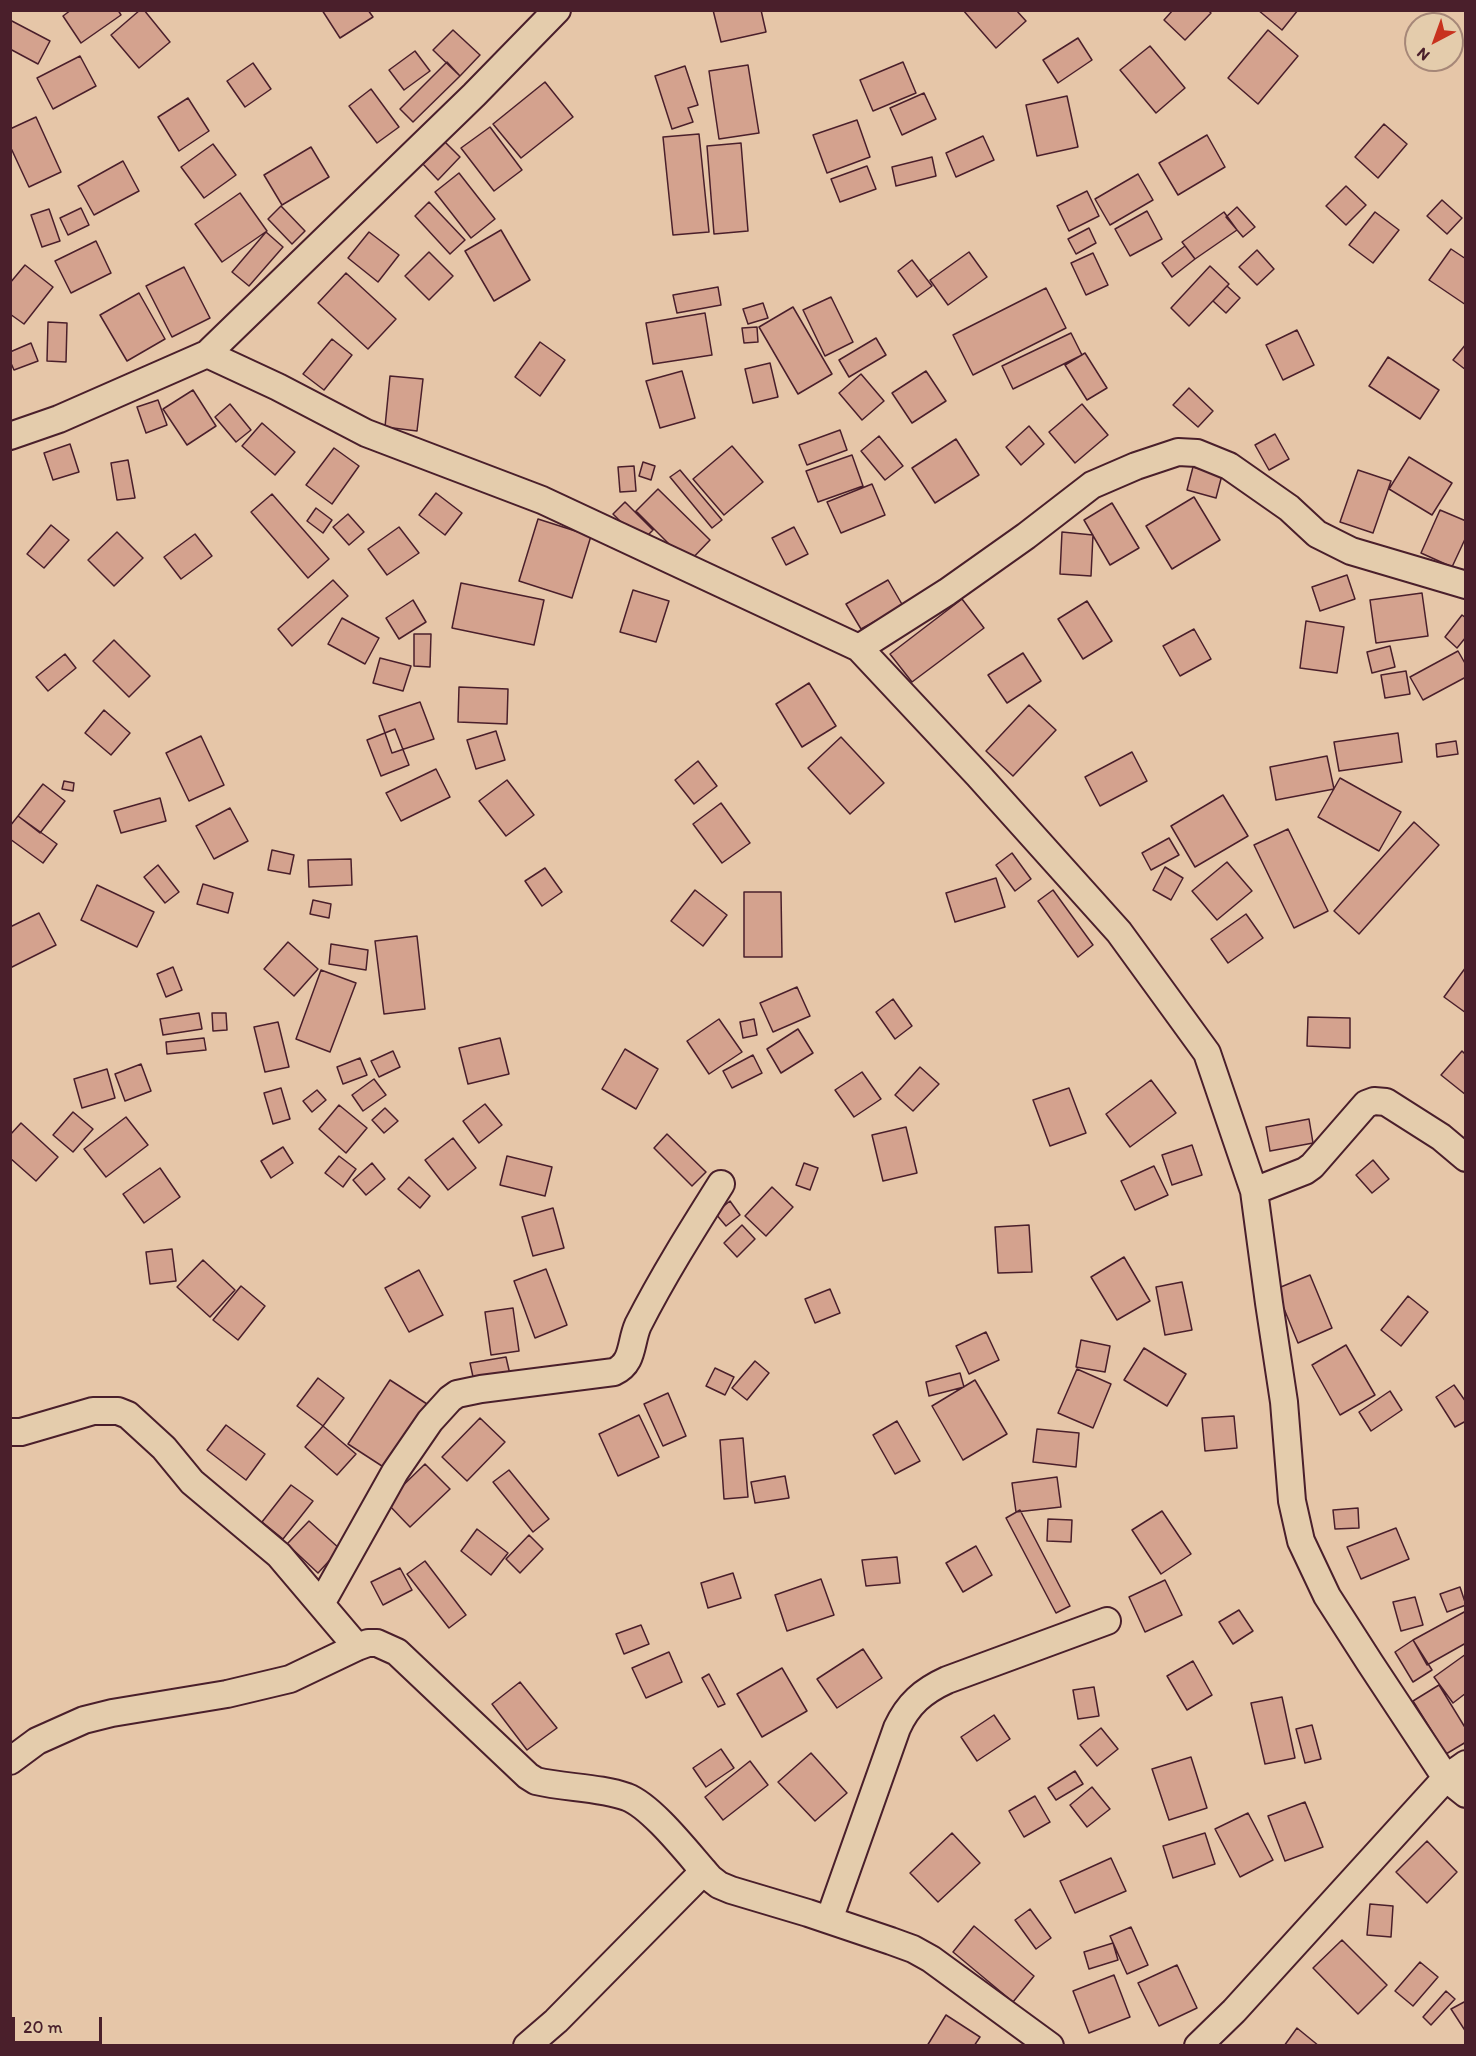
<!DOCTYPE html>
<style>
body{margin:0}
#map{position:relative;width:1476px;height:2056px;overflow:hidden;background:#e6c6a8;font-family:Itim,sans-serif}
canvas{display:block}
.frame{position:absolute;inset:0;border:12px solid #4a1f2b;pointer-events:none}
.north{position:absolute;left:1404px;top:12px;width:60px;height:60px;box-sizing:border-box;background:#e4ccac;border:2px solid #a68778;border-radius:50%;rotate:221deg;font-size:16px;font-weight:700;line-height:24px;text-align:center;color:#4a1f2b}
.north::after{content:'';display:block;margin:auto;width:21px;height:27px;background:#c8321e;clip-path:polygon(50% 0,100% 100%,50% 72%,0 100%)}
.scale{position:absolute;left:12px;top:2017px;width:90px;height:27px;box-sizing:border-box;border:3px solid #4a1f2b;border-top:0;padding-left:8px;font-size:18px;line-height:21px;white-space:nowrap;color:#4a1f2b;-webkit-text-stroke:4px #e4ccac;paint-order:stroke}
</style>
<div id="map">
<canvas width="1476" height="2056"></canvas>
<div class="frame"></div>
<div class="north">N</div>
<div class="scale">20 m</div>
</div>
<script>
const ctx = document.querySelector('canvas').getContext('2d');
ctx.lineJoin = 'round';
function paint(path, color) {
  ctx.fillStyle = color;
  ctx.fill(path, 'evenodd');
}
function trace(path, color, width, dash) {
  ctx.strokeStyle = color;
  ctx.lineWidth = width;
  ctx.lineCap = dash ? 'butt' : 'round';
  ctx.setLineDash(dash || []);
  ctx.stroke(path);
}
const building = new Path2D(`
 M71,10H118L121,15L81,43L63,16Z
 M140,10H144L170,42L139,68L111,35Z
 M322,10H368L373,17L340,38Z
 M713,10H761L766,32L721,42Z
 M963,10H1016L1026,21L996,48Z
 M1173,10H1208L1211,13L1185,40L1164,20Z
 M1258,10H1298L1282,30Z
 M10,20L50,41L38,64L10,49Z
 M453,30L480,55L460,76L433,50Z
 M1268,30L1298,56L1258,104L1228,78Z
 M1078,38L1092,60L1058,83L1043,60Z
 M1150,46L1185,88L1156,113L1120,70Z
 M415,51L430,71L404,90L389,70Z
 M80,56L96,86L53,109L37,78Z
 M447,62L460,76L413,122L400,109Z
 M903,62L916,93L873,111L860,80Z
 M253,63L271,89L245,107L227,81Z
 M748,65L759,133L719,139L709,71Z
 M685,66L698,105L688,108L693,122L672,129L655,76Z
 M545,82L573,117L521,158L493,124Z
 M371,89L399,127L377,143L349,106Z
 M924,93L936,119L902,135L890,108Z
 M1067,96L1078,147L1037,156L1026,105Z
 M188,98L209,131L179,151L158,117Z
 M36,117L61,172L29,187L10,146V129Z
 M857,120L870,157L827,173L813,135Z
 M1384,124L1407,144L1378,178L1355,157Z
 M490,127L522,170L494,191L461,148Z
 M699,134L709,232L673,235L663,137Z
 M1207,135L1225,167L1178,195L1159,163Z
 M983,136L994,160L956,177L946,153Z
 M445,142L460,157L438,180L423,164Z
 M741,143L748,231L714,234L707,146Z
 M213,144L236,175L204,198L181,167Z
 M311,147L329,177L282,205L264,175Z
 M932,157L936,176L896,186L892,167Z
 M123,161L139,191L94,215L78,186Z
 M867,166L876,189L840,202L831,179Z
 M459,173L495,219L471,238L435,192Z
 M1138,174L1153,200L1110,225L1095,199Z
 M1346,186L1366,205L1346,225L1326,206Z
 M1087,191L1099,216L1069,231L1057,206Z
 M240,193L267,231L222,262L195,224Z
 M1442,200L1462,218L1447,234L1427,216Z
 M429,202L465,240L450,254L415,216Z
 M281,206L305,231L292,244L268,219Z
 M1237,207L1255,227L1243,237L1226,217Z
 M81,208L89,225L68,235L60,218Z
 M49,209L60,241L42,247L31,215Z
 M1147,211L1162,239L1130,256L1115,229Z
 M1224,212L1237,230L1195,259L1182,242Z
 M1375,212L1399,230L1373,263L1349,245Z
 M1089,228L1096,243L1076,254L1068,239Z
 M501,230L530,280L494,301L465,251Z
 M266,232L283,247L249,286L232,272Z
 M369,232L399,255L378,282L348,258Z
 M96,241L111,273L71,293L55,261Z
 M1185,246L1195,259L1172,277L1162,263Z
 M1451,249L1466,259V305L1429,280Z
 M1257,250L1274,269L1257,285L1239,267Z
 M429,252L453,276L429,300L405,276Z
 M969,252L987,277L948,305L930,280Z
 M1093,253L1108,285L1086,295L1071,263Z
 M912,260L932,286L917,297L898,271Z
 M25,265L53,287L24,324L10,314V283Z
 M1210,266L1229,284L1189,326L1171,308Z
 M184,267L210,318L172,337L146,286Z
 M346,273L396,319L368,349L318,303Z
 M1227,286L1240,298L1226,313L1213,301Z
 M718,287L721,305L677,313L673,295Z
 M1046,288L1066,328L973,375L953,335Z
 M139,293L165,339L127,361L100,315Z
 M831,297L853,342L825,356L803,310Z
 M763,303L768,318L748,324L743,309Z
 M793,307L832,374L798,394L759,327Z
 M705,313L712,355L653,364L646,323Z
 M48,322L67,323L66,362L47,361Z
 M757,327L758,342L744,343L742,328Z
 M1297,330L1314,365L1283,380L1266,345Z
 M1071,333L1082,355L1013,389L1002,366Z
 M876,338L886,355L849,377L839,360Z
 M332,339L352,355L324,390L303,374Z
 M540,342L565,360L540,396L515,377Z
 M31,343L38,361L14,370L10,361V352Z
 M1466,344V370L1453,360Z
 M1085,353L1107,388L1087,400L1065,365Z
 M1388,357L1439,390L1420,419L1369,386Z
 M770,363L778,397L753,403L745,369Z
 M682,371L695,418L660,428L646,381Z
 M926,371L946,401L912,423L892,393Z
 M861,374L884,401L862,420L839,393Z
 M390,376L423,379L417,431L385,427Z
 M1189,388L1213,411L1198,427L1173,405Z
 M193,390L216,426L187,445L163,409Z
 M158,400L167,425L146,433L137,407Z
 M230,404L251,430L236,442L215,417Z
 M1082,404L1108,435L1075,463L1049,432Z
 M262,423L295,452L275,475L242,446Z
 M1029,426L1044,444L1021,465L1006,447Z
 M840,430L847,450L807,465L799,445Z
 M1275,434L1289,459L1269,470L1255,445Z
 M879,436L903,466L885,480L861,451Z
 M956,439L979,475L935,503L912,468Z
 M70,444L79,472L53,480L44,453Z
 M732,446L763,482L724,515L693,479Z
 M334,448L359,466L332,504L306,485Z
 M852,455L863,486L818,502L806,471Z
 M1409,457L1452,483L1432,515L1389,489Z
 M128,460L135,498L117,500L111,463Z
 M643,462L655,466L651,480L639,476Z
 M634,466L636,491L620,492L618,467Z
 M1193,467L1222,475L1216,498L1187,490Z
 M680,470L722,520L712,528L670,477Z
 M1358,470L1391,481L1373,533L1340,522Z
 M872,484L885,515L841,533L827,502Z
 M658,489L710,540L688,563L636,511Z
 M436,493L462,513L445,535L419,515Z
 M272,494L329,559L308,578L251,512Z
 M1194,497L1220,540L1172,569L1146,526Z
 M625,502L653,530L641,542L613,514Z
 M1112,503L1139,548L1110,565L1084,520Z
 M316,508L332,520L323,533L307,521Z
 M1440,510L1466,521V537L1452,567L1421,553Z
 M348,514L364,532L349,545L333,527Z
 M538,519L591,536L572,598L519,581Z
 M51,525L69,540L44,568L27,554Z
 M399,527L419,553L387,575L368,549Z
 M794,527L808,554L786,565L772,538Z
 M117,532L143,558L114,586L88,560Z
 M1062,532L1093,535L1091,576L1060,574Z
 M195,534L212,556L181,579L164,557Z
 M1347,575L1355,599L1320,611L1312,587Z
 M333,580L348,596L292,646L278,629Z
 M888,580L903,606L861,629L846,604Z
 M461,583L544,600L534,645L452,628Z
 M633,590L669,601L656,642L620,632Z
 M1422,593L1428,636L1376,643L1370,600Z
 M962,599L984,628L912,682L890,654Z
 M413,600L426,622L399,639L386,618Z
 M1087,601L1112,641L1083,659L1058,619Z
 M1462,615L1466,618V637L1457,648L1445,637Z
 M342,618L379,638L365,664L328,644Z
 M1306,621L1344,627L1337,673L1300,668Z
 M1194,629L1211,659L1180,676L1163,646Z
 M414,634H431L430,667L414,666Z
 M114,640L150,676L129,697L93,661Z
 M1390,646L1395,667L1372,673L1367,652Z
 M1458,651L1466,665V677L1423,700L1410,677Z
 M1023,653L1041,681L1007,703L988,675Z
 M65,654L76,668L48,691L36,677Z
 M380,658L411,666L403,691L373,683Z
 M1406,671L1410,694L1385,698L1381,675Z
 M809,683L836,726L802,747L776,704Z
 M459,687L508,689L507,724L458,722Z
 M420,702L434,739L392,753L379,716Z
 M1029,705L1056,730L1013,776L986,751Z
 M104,710L130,733L111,755L85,733Z
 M395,729L409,765L381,776L367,740Z
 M496,731L505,760L476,769L467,740Z
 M1398,733L1402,762L1339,771L1334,742Z
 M201,736L224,785L189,801L166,753Z
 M841,737L884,783L850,814L808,768Z
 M1456,741L1458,754L1437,757L1436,744Z
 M1132,752L1147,781L1100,806L1085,777Z
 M1327,756L1334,789L1276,800L1270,767Z
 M698,761L717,786L694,804L675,780Z
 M436,769L450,797L401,821L386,793Z
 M1340,778L1401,812L1379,851L1318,817Z
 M507,780L534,815L506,836L479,801Z
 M64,781L74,783L73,791L62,789Z
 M43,784L65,801L40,833L18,816Z
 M1223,795L1248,836L1195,867L1171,826Z
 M160,798L166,821L121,833L114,811Z
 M721,803L750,843L722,863L693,824Z
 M230,808L248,841L214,859L196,826Z
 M18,816L57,844L43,863L10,839V826Z
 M1414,822L1439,845L1359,934L1334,911Z
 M1288,829L1328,911L1294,928L1254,845Z
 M1169,838L1179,855L1151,870L1142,853Z
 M272,850L294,855L290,874L268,870Z
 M1012,853L1031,879L1015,891L996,865Z
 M351,859L352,885L309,887L308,860Z
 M1227,862L1252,891L1217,920L1192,891Z
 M158,865L179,892L165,903L144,877Z
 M1165,867L1183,878L1171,900L1153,890Z
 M545,868L562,892L542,906L525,881Z
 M996,878L1005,907L955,922L946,893Z
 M203,884L233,893L228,913L197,904Z
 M97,885L154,912L137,947L81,920Z
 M695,890L727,915L703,946L671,921Z
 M1053,890L1093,945L1078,957L1038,901Z
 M744,892H781L782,957H744Z
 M313,900L331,904L329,918L310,914Z
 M39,913L56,945L10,968V927Z
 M1246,914L1263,938L1228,963L1211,939Z
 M417,936L425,1009L384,1014L375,941Z
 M288,942L318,969L294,996L264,969Z
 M331,944L368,950L366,970L329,964Z
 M173,967L182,990L166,997L157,974Z
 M1466,967V1013L1444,997Z
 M321,970L356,983L330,1052L296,1039Z
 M797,987L810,1016L773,1032L760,1003Z
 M893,999L912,1026L895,1039L876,1012Z
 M199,1013L202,1029L163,1035L160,1019Z
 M212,1013H226L227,1030L213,1031Z
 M1308,1017L1350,1018V1048L1307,1046Z
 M719,1019L742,1052L709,1074L687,1041Z
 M754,1019L757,1035L743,1038L740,1022Z
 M278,1022L289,1067L265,1072L254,1027Z
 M798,1029L813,1053L781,1073L767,1049Z
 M204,1038L206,1050L167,1054L166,1042Z
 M500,1038L509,1074L468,1084L459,1048Z
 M625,1049L658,1069L636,1109L602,1089Z
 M393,1051L400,1067L379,1077L371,1061Z
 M1462,1051L1466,1055V1095L1441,1075Z
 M753,1055L762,1073L732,1088L723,1071Z
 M360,1058L367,1075L343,1084L337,1067Z
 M141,1064L151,1091L125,1101L115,1074Z
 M920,1067L939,1084L913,1111L895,1095Z
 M107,1069L115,1098L82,1108L74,1079Z
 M862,1072L881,1099L854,1117L835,1090Z
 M374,1079L386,1095L363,1111L352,1095Z
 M1151,1080L1176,1113L1130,1147L1106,1114Z
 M281,1088L290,1119L273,1124L264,1093Z
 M1069,1088L1086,1133L1050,1146L1033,1100Z
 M317,1090L326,1100L312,1112L303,1101Z
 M485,1104L502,1125L479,1143L463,1121Z
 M339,1105L367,1128L346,1153L319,1129Z
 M385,1108L398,1121L384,1133L372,1120Z
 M73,1112L93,1129L73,1152L53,1135Z
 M126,1117L148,1145L106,1177L84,1149Z
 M1309,1119L1313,1143L1270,1151L1266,1127Z
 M21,1123L58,1157L36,1181L10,1158V1135Z
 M906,1127L917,1173L883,1181L872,1135Z
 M667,1134L706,1172L692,1186L654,1148Z
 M453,1138L476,1168L448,1190L425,1160Z
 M1192,1145L1202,1175L1172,1185L1162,1155Z
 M283,1147L293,1163L271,1178L261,1161Z
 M339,1156L356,1169L343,1187L325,1173Z
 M507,1156L552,1167L545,1196L500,1185Z
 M1373,1160L1389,1179L1372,1193L1356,1175Z
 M372,1163L385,1179L366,1195L353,1180Z
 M804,1163L818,1168L810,1190L796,1185Z
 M1154,1166L1168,1195L1135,1210L1121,1181Z
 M160,1168L180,1197L144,1223L123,1194Z
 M409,1177L430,1196L420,1208L398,1189Z
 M772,1187L793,1207L766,1236L745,1216Z
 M730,1201L740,1215L726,1226L715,1213Z
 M553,1208L564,1248L533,1256L522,1217Z
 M742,1225L755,1239L737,1257L724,1243Z
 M1029,1225L1032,1272L998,1273L995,1227Z
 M172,1249L176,1281L150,1284L146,1252Z
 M1124,1257L1150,1301L1117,1320L1091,1277Z
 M203,1260L235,1290L210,1317L177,1287Z
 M546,1269L567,1325L535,1338L514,1281Z
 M419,1270L443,1315L409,1332L385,1288Z
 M1310,1275L1332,1328L1298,1343L1276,1289Z
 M1182,1282L1192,1330L1165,1335L1156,1287Z
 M241,1286L265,1306L238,1340L213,1320Z
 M830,1289L840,1313L815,1323L805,1299Z
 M1408,1296L1428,1312L1401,1346L1381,1330Z
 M513,1308L519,1351L491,1355L485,1312Z
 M986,1332L999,1360L969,1374L956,1346Z
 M1081,1340L1110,1346L1105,1372L1076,1367Z
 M1346,1345L1375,1395L1340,1415L1312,1365Z
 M1144,1348L1186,1374L1167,1406L1124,1380Z
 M506,1357L511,1379L475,1386L470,1363Z
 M755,1361L769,1373L747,1400L732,1388Z
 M715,1368L734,1377L725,1395L706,1386Z
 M1077,1369L1111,1384L1093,1428L1058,1413Z
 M960,1373L964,1387L929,1396L926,1382Z
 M318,1378L344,1398L323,1426L297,1406Z
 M390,1380L427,1404L385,1468L348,1444Z
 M975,1380L1007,1434L963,1460L932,1406Z
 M1454,1385L1466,1402V1421L1455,1427L1436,1397Z
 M1390,1391L1402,1410L1371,1431L1359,1412Z
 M668,1393L686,1436L663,1446L644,1404Z
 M639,1415L659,1457L618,1476L599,1434Z
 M1234,1416L1237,1448L1205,1451L1202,1418Z
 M480,1418L505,1442L467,1481L442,1457Z
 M897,1421L920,1461L895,1474L873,1435Z
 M226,1425L265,1454L246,1480L207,1450Z
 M323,1426L356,1454L337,1475L305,1447Z
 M1037,1429L1079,1433L1076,1467L1033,1462Z
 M743,1438L748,1497L724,1499L720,1440Z
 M425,1464L450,1489L410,1527L386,1502Z
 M509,1470L549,1519L533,1532L493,1482Z
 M785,1476L789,1498L755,1503L751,1482Z
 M1057,1477L1061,1507L1016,1512L1012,1483Z
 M291,1485L313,1501L283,1539L262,1522Z
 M1358,1508L1359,1528L1335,1529L1333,1510Z
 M1020,1510L1070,1606L1056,1613L1006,1518Z
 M1162,1511L1191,1554L1161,1574L1132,1530Z
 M1048,1519L1072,1520L1071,1542L1047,1541Z
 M309,1521L340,1549L318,1573L287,1544Z
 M1396,1528L1409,1559L1361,1579L1347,1547Z
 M477,1529L508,1553L491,1575L461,1551Z
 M529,1535L543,1549L520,1573L506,1559Z
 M976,1546L992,1575L963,1592L946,1563Z
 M897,1557L900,1583L866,1586L862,1560Z
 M425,1561L466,1615L449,1628L407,1574Z
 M400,1568L412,1590L383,1605L371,1582Z
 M733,1573L741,1598L708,1608L701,1583Z
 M821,1579L834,1615L787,1631L775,1595Z
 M1165,1580L1182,1615L1145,1632L1129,1597Z
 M1460,1587L1466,1605L1447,1612L1440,1594Z
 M1415,1597L1423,1625L1401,1631L1393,1602Z
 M1239,1610L1253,1631L1233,1644L1219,1622Z
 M1466,1611V1643L1427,1665L1413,1640Z
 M641,1625L649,1644L624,1654L616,1634Z
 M1413,1640L1432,1670L1413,1682L1395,1652Z
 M863,1649L882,1678L837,1708L817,1679Z
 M669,1652L682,1682L646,1698L632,1668Z
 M1466,1654V1693L1453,1703L1434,1677Z
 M1193,1661L1212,1695L1187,1710L1167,1676Z
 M782,1668L807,1711L762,1737L737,1694Z
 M709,1674L725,1704L718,1707L702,1678Z
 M520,1682L557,1728L527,1750L492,1704Z
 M1439,1685L1466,1729V1742L1446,1754L1413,1701Z
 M1094,1687L1099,1716L1078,1719L1073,1690Z
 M1282,1697L1295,1758L1265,1764L1251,1703Z
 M994,1715L1010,1739L977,1761L961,1737Z
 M1312,1725L1321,1759L1305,1763L1296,1729Z
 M1101,1728L1118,1749L1097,1766L1080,1745Z
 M721,1749L734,1768L706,1787L693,1768Z
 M811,1753L847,1793L815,1821L778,1782Z
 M1191,1757L1207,1808L1169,1820L1152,1769Z
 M750,1761L768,1785L723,1820L705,1797Z
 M1075,1771L1083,1784L1056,1800L1048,1788Z
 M1092,1787L1110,1809L1087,1827L1070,1805Z
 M1035,1796L1050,1822L1024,1837L1009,1811Z
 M1305,1802L1323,1847L1285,1861L1268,1816Z
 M1248,1813L1273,1860L1240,1877L1215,1829Z
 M952,1833L980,1863L938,1902L910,1873Z
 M1205,1833L1215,1864L1173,1878L1163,1846Z
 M1427,1841L1457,1872L1427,1903L1396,1872Z
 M1111,1858L1126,1891L1075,1913L1060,1881Z
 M1370,1904L1393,1906L1391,1937L1367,1935Z
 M1030,1909L1051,1938L1036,1949L1015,1920Z
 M974,1926L1034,1976L1013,2002L953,1952Z
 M1131,1927L1148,1965L1127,1974L1110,1936Z
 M1342,1940L1387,1985L1358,2014L1313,1968Z
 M1113,1943L1118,1960L1089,1969L1084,1952Z
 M1420,1962L1438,1977L1413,2006L1395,1991Z
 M1177,1965L1197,2008L1159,2026L1138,1983Z
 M1114,1975L1130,2017L1089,2033L1073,1991Z
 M1446,1991L1455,1999L1431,2025L1423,2017Z
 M1466,2001V2032L1451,2009Z
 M946,2015L980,2037L974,2046H927Z
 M1297,2028L1319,2046H1284Z`);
paint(building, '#d4a28e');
trace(building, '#4a1f2b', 1.5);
const minor = new Path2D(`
 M207,354L278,387L366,433L542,500L859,648L978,775L1119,932L1207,1053L1254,1191L1269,1303L1284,1402L1292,1501L1301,1541L1327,1596L1370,1663L1446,1778L1466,1794
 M10,436L59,419L207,354L474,95L557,10
 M859,648L947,592L1026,536L1092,485L1136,466L1178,452L1197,453L1229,466L1289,508L1317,534L1351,551L1466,585
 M1254,1191L1305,1171L1312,1166L1366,1104L1374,1101L1386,1102L1441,1137L1466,1158
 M10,1432H21L93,1411H118L128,1415L164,1448L192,1482L279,1555L357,1647
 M321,1604L395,1472L430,1421L450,1399L457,1394L481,1389L614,1372C634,1363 630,1343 638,1325C663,1276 692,1230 721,1184
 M10,1761L37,1741L84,1720L112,1713L227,1694L290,1679L357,1647L368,1643H377L397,1652L528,1776L536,1781C565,1788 599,1787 627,1797C653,1807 690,1856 710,1878L719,1885L731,1890L808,1913L891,1941L913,1949L931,1959L1050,2046
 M829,1920L897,1728C908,1704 923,1691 947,1680L1107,1621
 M527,2046L556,2021L704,1871
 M1198,2046L1234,2011L1446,1778L1466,1764`);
trace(minor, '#4a1f2b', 30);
trace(minor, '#e4ccac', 26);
</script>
